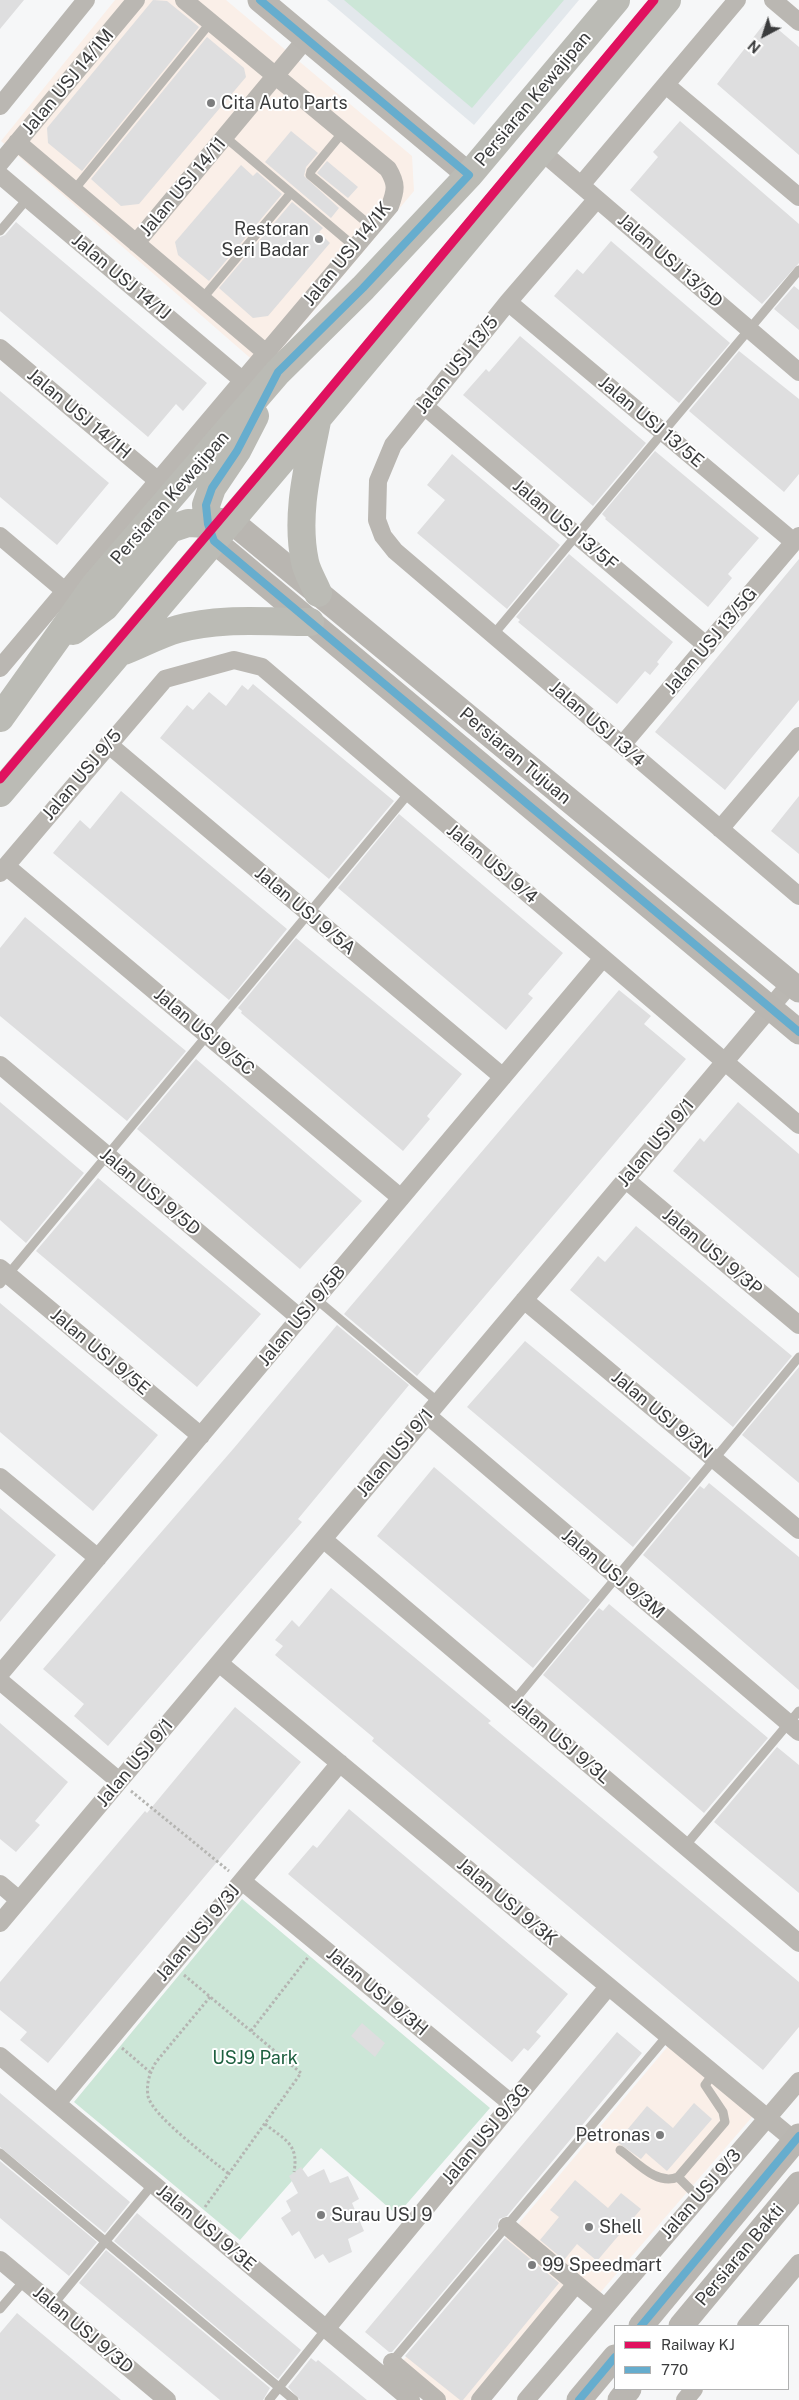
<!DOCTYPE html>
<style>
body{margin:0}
#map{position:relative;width:799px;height:2400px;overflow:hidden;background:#f6f7f8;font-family:"Public Sans",sans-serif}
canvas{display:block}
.legend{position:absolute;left:614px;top:2325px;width:175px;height:65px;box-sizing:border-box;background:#fff;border:1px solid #b0b1b1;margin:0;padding:6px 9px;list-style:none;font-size:15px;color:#3a3b3c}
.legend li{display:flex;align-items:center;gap:10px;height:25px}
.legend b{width:25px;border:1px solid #b0b1b1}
.north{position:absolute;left:739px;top:10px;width:50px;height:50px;-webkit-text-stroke:4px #fff;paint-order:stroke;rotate:220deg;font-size:14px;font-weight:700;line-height:20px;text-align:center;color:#3a3b3c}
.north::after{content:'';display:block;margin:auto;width:18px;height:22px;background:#3a3b3c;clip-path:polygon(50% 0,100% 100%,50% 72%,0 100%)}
</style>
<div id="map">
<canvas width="799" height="2400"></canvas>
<ul class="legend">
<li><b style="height:6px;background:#e0115f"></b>Railway KJ</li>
<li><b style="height:6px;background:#66adce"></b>770</li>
</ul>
<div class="north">N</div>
</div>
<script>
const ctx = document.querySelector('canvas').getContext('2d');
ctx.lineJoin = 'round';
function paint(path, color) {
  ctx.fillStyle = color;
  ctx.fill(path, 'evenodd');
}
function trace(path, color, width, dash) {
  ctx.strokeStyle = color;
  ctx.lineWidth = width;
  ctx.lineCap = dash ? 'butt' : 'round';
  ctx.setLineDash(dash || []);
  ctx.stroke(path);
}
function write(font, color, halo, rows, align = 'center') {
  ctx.font = font + ' "Public Sans",sans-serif';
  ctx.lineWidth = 4;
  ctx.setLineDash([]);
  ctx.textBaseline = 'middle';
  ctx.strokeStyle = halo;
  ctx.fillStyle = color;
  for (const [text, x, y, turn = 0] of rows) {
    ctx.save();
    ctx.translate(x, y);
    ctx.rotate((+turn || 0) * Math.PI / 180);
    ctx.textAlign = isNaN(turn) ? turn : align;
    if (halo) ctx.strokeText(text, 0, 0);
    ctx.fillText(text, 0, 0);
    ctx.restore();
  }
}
paint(new Path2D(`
 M115,0H226L412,156L414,191L264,370L1,141Z
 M669,2045L753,2116L599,2294L576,2276L473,2400H447L402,2362Z`), '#faefe8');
paint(new Path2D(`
 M327,0H579L474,125Z`), '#e3e8ec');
paint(new Path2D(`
 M344,0H564L472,108Z
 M242,1899L490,2108L397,2215L321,2148L240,2240L74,2102Z`), '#cce6d7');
paint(new Path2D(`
 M0,0H24L0,29Z
 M153,0L167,1L199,27L82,171L48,143L47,128Z
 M767,20L799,47V155L717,84Z
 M207,37L244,68L246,77L139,204L121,206L91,179Z
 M680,121L799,224V263L762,304L630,190L658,157L653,152Z
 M291,131L318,153L306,167L304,176L339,208L331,218L265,162Z
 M327,161L358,187L348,198L317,173Z
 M241,165L253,176L257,172L282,194L209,281L178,255L175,242Z
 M292,202L323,228L319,232L330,243L268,316L253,318L219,288Z
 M16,222L207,383L183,411L176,404L148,437L0,311V237L5,235Z
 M611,241L730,343L679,403L554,296L577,269L583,274Z
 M794,286L799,290V330L774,309Z
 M520,336L646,443L593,506L463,395L486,369L489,372Z
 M739,351L799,399V474L784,492L689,411Z
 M0,391L109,483L57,545L0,497Z
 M655,451L759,538L728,574L732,578L708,607L605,519L606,518L602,514Z
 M452,454L560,545L507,609L417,533L445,500L427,485Z
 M569,554L673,642L657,662L659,664L650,675L645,671L617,704L518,622L520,620L516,617Z
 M799,559V700L725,790L655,732Z
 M253,684L394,801L329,879L160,738L187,705L193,710L209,692L226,706L242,685L248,690Z
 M121,791L287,929L229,1000L53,853L80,820L90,829Z
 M799,796V854L771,831Z
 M399,814L563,953L528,994L533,998L506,1030L338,888Z
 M25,917L186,1051L127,1121L0,1016V948Z
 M296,938L462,1074L427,1116L430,1119L403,1151L241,1013L242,1011L238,1008Z
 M619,990L651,1016L644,1024L686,1059L417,1376L344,1314Z
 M196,1059L362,1201L300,1269L137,1129Z
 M0,1102L84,1173L26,1243L0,1220Z
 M738,1102L799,1154V1278L673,1171L700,1138L704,1142Z
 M98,1178L261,1314L197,1387L36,1251Z
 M636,1226L792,1356L733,1427L570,1290L598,1256L605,1262Z
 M0,1303L158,1435L93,1511L0,1432Z
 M337,1325L409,1385L298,1519L302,1522L108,1746L74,1716L84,1704L43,1669L234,1448Z
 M525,1341L691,1478L633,1547L467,1407Z
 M799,1367V1483L742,1435Z
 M434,1467L590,1600L533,1668L377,1536Z
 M709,1483L799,1557V1690L643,1555L700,1486L704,1489Z
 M0,1508L56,1555L0,1622Z
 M331,1588L491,1721L488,1723L799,1982V2027L763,2070L372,1741L374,1738L275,1655L283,1646L275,1640L292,1620L299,1627Z
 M609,1604L768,1738L704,1813L543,1675L599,1608L603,1611Z
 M235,1707L301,1762L48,2063L20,2040L27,2032L0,2010V1982L145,1811L147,1813Z
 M0,1723L68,1782L35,1821L40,1825L16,1852L0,1839Z
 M777,1747L799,1765V1893L714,1822Z
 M349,1809L568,1994L536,2032L541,2036L528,2051L524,2048L512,2062L288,1874L313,1845L317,1848Z
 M362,2023L385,2043L375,2057L351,2036Z
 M617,2032L642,2053L507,2216L499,2219L497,2228L392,2352H389L365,2332Z
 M0,2093L130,2202L105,2233L0,2147Z
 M694,2103L712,2119L667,2171L646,2153L641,2159L617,2142L647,2106L673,2128Z
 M0,2161L97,2242L69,2276L0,2218Z
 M301,2167L308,2177L324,2169L330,2183L348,2176L359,2199L352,2203L364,2231L348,2239L352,2252L329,2263L323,2254L315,2259L299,2231L292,2236L281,2218L291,2211L286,2201L298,2193L289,2176Z
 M575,2180L608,2208L621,2193L641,2209L597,2261L577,2244L564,2260L540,2240L559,2217L550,2210Z
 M137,2213L301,2350L278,2379L114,2241Z
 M505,2238L559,2283L463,2400H460L405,2356Z
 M106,2250L270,2388L263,2400H220L79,2283Z
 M17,2313L90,2374L121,2400H0V2333Z
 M311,2358L316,2362L318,2360L367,2400H300L288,2387Z`), '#dededf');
trace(new Path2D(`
 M131,1791L229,1871
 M184,1975L301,2073L205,2207
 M210,1997L156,2062C150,2072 146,2083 148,2096C152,2116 211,2159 229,2174
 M251,2031L309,1956
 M122,2048L150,2072
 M265,2124C285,2140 299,2144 294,2172`), '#b5b5b2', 3, [2.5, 2.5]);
trace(new Path2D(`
 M343,132L311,171L310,175L372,227
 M225,137L355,247
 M74,190L211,22
 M0,231L28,198
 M202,299L291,193
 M493,635L799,270
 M0,1284L409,793
 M316,1299L438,1402
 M514,1701L799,1357
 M685,1846L799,1711
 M620,2150C637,2162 657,2186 678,2177L725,2122L723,2112L705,2085L713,2074
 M0,2153L294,2400
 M678,2177L698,2197
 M53,2305L153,2184
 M0,2309L24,2281
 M390,2364L667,2036
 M269,2400L326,2329`), '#bab7b2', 9);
trace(new Path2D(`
 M773,0L799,22
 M666,85L799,197
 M0,106L86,0
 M17,142L265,352
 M541,151L799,372
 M0,163L136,0
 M0,175L242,380
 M581,185L737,0
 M597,199L508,302L393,445L378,481L377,520L383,536L395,551L799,896
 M136,243L306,39
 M508,302L794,542
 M0,348L157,480
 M423,405L707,646
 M0,536L65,591
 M0,668L390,206C396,190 397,184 388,169L184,0
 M108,744L503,1077
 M622,745L799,536
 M720,829L799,736
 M6,866L401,1198
 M0,873L165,679L234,660L262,667L799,1125
 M0,1065L300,1318
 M625,1179L799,1325
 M0,1268L201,1436
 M524,1300L799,1530
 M427,1415L799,1732
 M0,1477L98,1558
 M323,1539L799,1943
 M219,1663L795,2141
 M0,1674L603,958
 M0,1681L119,1781
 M242,1881L512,2104
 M0,1884L19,1900
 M0,1923L791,983
 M0,2056L411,2400
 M57,2103L340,1763
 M507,2226L604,2307
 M0,2260L167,2400
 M746,2326L799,2263
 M326,2329L608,1987
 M392,2362L437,2400
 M480,2400L576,2284
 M526,2400L799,2081
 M685,2400L694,2389`), '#bab7b2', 18);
trace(new Path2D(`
 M260,0L469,175
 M231,521L799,990
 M214,541L799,1032
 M641,2326L799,2136
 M681,2326L799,2184
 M579,2400L615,2357
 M620,2400L629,2389`), '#b9b6b1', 25);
trace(new Path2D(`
 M317,421C308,467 295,515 305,562C307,572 314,583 318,593
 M213,541L208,524L206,505L212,488L237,451L255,416
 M73,631L105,607L170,529L188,523L208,524L231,521
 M124,651C142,644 160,634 178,629C221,617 266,622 310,622
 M0,718L95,585L278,372L363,288L469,175L616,0
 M0,793L317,419L667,0`), '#bbbbb5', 28);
trace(new Path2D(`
 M260,0L469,175L363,288L278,372L237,451L212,488L206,505L208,524L214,541L799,1032
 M641,2326L799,2136
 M579,2400L615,2357`), '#66adce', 8);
trace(new Path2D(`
 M0,779L305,419L654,0`), '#e0115f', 9);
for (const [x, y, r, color] of [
 [211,103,5,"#7c7d7e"],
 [319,239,5,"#7c7d7e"],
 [660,2135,5,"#7c7d7e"],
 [321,2215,5,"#7c7d7e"],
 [589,2227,5,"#7c7d7e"],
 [532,2265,5,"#7c7d7e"]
]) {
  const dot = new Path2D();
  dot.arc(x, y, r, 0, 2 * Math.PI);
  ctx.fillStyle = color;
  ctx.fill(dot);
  trace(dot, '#fff', 2);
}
write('18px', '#3a3b3c', '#fff', [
 ["Jalan USJ 14/1M",68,82,-50],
 ["Persiaran Kewajipan",533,99,-50],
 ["Jalan USJ 14/11",183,187,-50],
 ["Jalan USJ 14/1K",347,254,-51],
 ["Jalan USJ 13/5D",670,261,41],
 ["Jalan USJ 14/1J",121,277,40],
 ["Jalan USJ 13/5",457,365,-51],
 ["Jalan USJ 14/1H",79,414,40],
 ["Jalan USJ 13/5E",651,422,40],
 ["Persiaran Kewajipan",170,498,-49],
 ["Jalan USJ 13/5F",565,525,40],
 ["Jalan USJ 13/5G",711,641,-50],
 ["Jalan USJ 13/4",597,724,41],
 ["Persiaran Tujuan",515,756,40],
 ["Jalan USJ 9/5",82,775,-50],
 ["Jalan USJ 9/4",492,864,40],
 ["Jalan USJ 9/5A",305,911,40],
 ["Jalan USJ 9/5C",204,1032,40],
 ["Jalan USJ 9/1",656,1143,-50],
 ["Jalan USJ 9/5D",150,1192,40],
 ["Jalan USJ 9/3P",712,1252,40],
 ["Jalan USJ 9/5B",302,1316,-50],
 ["Jalan USJ 9/5E",100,1352,40],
 ["Jalan USJ 9/3N",662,1415,40],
 ["Jalan USJ 9/1",395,1453,-50],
 ["Jalan USJ 9/3M",613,1574,40],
 ["Jalan USJ 9/3L",561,1741,40],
 ["Jalan USJ 9/1",135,1763,-50],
 ["Jalan USJ 9/3K",507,1902,40],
 ["Jalan USJ 9/3J",198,1933,-50],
 ["Jalan USJ 9/3H",377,1992,40],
 ["Jalan USJ 9/3G",486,2134,-50],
 ["Jalan USJ 9/3",701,2194,-49],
 ["Jalan USJ 9/3E",206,2228,40],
 ["Persiaran Bakti",740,2255,-50],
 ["Jalan USJ 9/3D",83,2330,40]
]);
write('18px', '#3a3b3c', '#fff', [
 ["Cita Auto Parts",221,103],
 ["Restoran",309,229,"right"],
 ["Seri Badar",309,250,"right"],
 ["Petronas",650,2135,"right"],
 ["Surau USJ 9",331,2215],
 ["Shell",599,2227],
 ["99 Speedmart",542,2265]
], 'left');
write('18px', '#1e6040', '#fff', [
 ["USJ9 Park",255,2058]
]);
</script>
